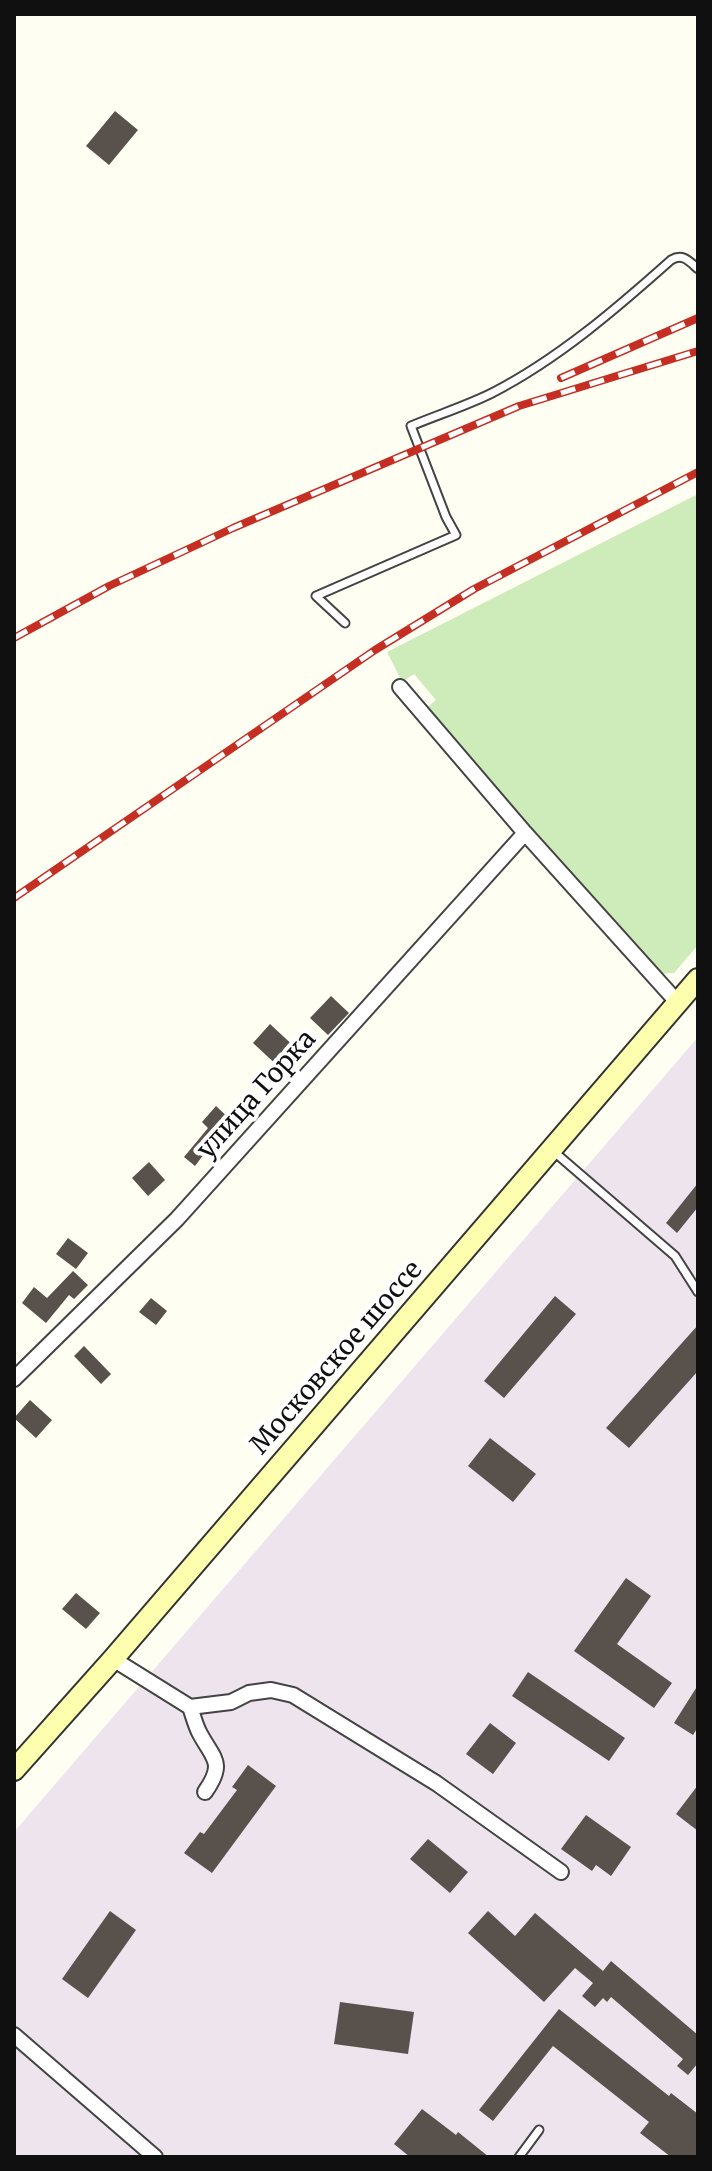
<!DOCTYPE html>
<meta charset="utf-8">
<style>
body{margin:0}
#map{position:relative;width:712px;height:2171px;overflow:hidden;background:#fffef3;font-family:Merriweather,serif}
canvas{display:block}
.frame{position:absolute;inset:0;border:16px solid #101010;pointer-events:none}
</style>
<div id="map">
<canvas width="712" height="2171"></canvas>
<div class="frame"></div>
</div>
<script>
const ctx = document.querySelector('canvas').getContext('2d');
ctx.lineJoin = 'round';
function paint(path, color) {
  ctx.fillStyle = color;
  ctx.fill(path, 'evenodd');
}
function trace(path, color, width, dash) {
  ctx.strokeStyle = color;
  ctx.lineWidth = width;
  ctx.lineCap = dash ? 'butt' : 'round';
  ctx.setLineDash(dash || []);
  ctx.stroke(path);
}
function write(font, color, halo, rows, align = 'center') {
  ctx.font = font + ' Merriweather,serif';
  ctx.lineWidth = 8;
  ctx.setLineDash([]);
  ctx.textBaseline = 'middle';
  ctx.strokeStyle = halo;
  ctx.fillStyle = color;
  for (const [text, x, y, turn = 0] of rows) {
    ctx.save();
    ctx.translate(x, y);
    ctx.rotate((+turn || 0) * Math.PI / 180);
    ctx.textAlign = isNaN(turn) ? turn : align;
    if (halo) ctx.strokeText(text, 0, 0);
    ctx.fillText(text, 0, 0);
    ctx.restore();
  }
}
paint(new Path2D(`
 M698,1037V2157H14V1832Z`), '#eee4ee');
paint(new Path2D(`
 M698,494V945L674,973L659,974L425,709L436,700L414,674L402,682L387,652Z`), '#ceebba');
paint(new Path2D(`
 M115,111L138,130L109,165L86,146Z
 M331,996L349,1013L328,1035L310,1018Z
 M270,1024L298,1050L281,1069L253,1043Z
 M216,1106L232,1121L202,1153L204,1154L195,1166L184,1157L208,1128L202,1122Z
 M149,1162L165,1180L148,1196L132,1178Z
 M698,1183V1207L677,1233L666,1223Z
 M68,1238L88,1253L76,1269L56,1254Z
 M73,1271L88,1285L74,1299L69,1295L46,1323L22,1303L34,1287L47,1298Z
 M555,1296L576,1314L504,1398L484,1381Z
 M151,1298L167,1311L156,1325L139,1312Z
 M698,1325V1371L629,1448L606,1428Z
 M84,1346L111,1374L101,1384L74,1356Z
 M30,1400L52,1420L36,1438L14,1418Z
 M490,1438L536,1474L513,1502L468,1466Z
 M626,1578L651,1596L617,1644L672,1683L654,1708L574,1651Z
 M76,1593L100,1613L86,1629L62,1609Z
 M528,1672L625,1738L609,1761L512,1696Z
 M698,1685V1727L693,1735L674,1723Z
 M490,1723L516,1743L493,1774L466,1754Z
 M248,1765L276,1786L212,1873L184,1853L200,1832L204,1834L237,1790L232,1787Z
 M698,1785V1831L676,1814Z
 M586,1815L631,1847L611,1876L596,1865L592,1871L561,1849Z
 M428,1839L468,1872L450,1893L410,1859Z
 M110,1911L136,1930L88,1998L62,1979Z
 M488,1911L515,1936L535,1913L603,1971L611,1961L698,2035V2063L688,2075L677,2066L683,2059L611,1997L607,2002L603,1998L595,2007L582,1996L593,1983L575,1968L544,2002L468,1933Z
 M340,2002L414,2012L408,2054L334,2044Z
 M559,2009L669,2096L671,2093L698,2114V2157H671L640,2133L649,2122L553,2046L493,2121L479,2110Z
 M422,2109L456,2135L458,2132L489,2157H410L394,2144Z`), '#59524c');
const lane = new Path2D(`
 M345,623L316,596L456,535L446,517L411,426C437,415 466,406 492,393C558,359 616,309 671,260C683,253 689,261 698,269
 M552,1150L675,1256L698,1292
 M519,2157L539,2130`);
const street = new Path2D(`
 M400,687L525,833L678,1003
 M14,1379L177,1219L525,833
 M113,1659L190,1707L231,1702L249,1693L271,1690L293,1695L436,1783L561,1872
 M190,1707C193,1715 195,1724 199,1732C213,1759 226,1762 205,1792
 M14,2035L155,2157`);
const secondary = new Path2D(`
 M14,1770L113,1659L698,979`);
trace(lane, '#434343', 11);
trace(street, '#434343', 18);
trace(secondary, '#323232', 24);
trace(lane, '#fff', 7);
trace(street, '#fff', 14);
trace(secondary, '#feffae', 20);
const rail = new Path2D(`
 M561,378L698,318
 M14,638L109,586L233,528L519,406L698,351
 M14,898L375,650L474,589L698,472`);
trace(rail, '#c52f23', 8);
trace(rail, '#fff', 5, [15]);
write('26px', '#101010', '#fff', [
 ["улица Горка",257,1095,-48],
 ["Московское шоссе",337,1358,-49]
]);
</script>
